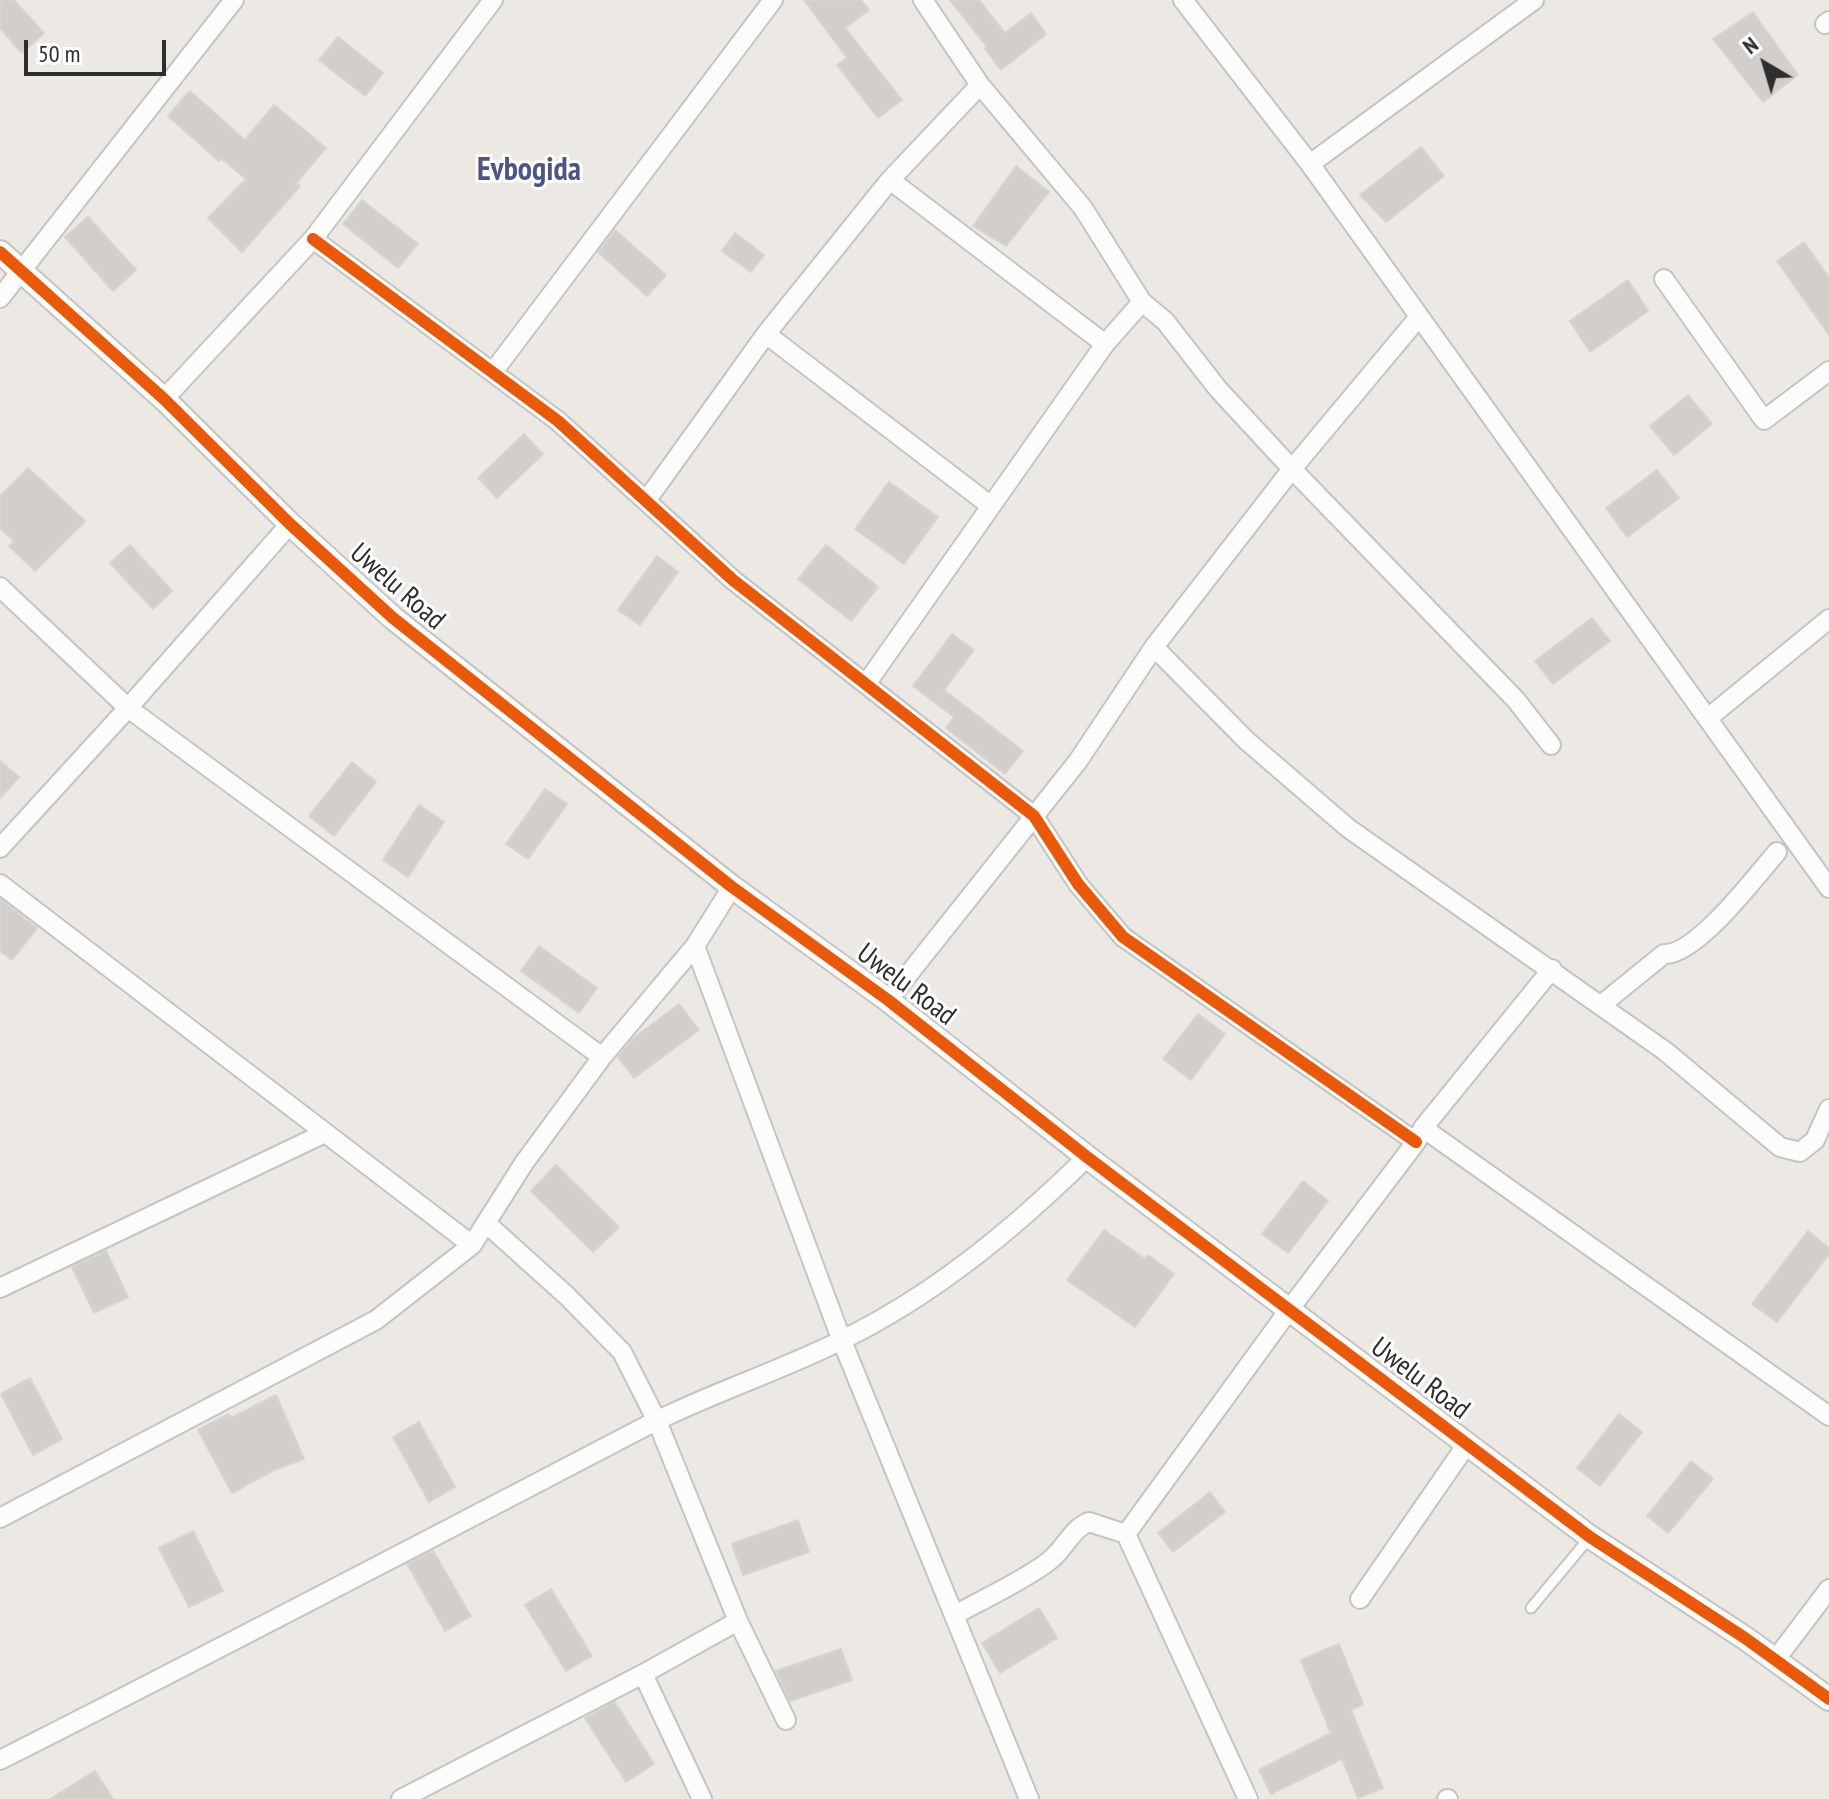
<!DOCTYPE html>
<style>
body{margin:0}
#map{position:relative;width:1829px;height:1799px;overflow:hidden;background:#ece8e4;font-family:"PT Sans Narrow",sans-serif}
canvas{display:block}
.north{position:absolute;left:1725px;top:24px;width:80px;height:80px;-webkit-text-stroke:6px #fff;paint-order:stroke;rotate:322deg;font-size:22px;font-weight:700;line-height:32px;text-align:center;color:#2e2e2e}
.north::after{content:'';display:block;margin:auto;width:28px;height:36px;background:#2e2e2e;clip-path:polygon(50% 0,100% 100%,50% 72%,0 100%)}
.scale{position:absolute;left:24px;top:40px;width:142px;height:36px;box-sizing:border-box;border:4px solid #2e2e2e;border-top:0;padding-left:10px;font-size:24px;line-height:28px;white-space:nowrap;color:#2e2e2e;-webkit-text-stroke:6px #fff;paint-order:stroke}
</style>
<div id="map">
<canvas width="1829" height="1799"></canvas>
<div class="north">N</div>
<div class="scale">50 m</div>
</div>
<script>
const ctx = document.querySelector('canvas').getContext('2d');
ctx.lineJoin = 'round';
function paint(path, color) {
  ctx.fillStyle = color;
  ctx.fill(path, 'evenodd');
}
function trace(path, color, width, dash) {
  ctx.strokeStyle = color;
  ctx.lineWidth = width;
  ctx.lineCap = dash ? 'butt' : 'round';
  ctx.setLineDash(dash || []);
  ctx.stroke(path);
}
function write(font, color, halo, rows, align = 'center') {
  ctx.font = font + ' "PT Sans Narrow",sans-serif';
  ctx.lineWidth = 6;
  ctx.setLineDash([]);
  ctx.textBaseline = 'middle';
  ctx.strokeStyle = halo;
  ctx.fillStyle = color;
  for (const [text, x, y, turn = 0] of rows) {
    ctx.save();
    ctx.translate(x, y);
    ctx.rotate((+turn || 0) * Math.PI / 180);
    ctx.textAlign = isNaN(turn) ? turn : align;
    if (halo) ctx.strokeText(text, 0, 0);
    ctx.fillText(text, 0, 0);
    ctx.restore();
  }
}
const building = new Path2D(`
 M0,0H14L44,33L22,53L0,28Z
 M804,0H861L869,10L845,28L902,100L878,118L837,65L847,58Z
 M950,0H979L1005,33L1031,13L1046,34L1001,70L985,49L987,47Z
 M1753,12L1798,75L1763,102L1713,39Z
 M338,37L383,73L365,96L319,60Z
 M190,91L245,140L274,105L326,148L296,183L300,186L242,252L208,218L246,179L222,159L219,161L168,116Z
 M1421,147L1444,176L1386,222L1360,195Z
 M1016,166L1049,192L1006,246L973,226Z
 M362,200L418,244L398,268L343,224Z
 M88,217L136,270L113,291L65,237Z
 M615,230L666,275L647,296L598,252Z
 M735,233L764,255L751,272L722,251Z
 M1804,242L1829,278V335L1777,261Z
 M1628,280L1648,311L1590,352L1570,321Z
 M1688,395L1712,424L1674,455L1650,426Z
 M524,434L543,454L497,498L478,478Z
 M28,468L85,521L35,571L9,546L14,541L0,528V496Z
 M1657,470L1679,498L1627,537L1606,508Z
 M889,482L938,517L904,564L855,529Z
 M130,545L172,591L153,609L110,563Z
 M826,545L878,587L851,621L798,579Z
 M657,556L678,572L640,625L618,610Z
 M1592,618L1610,641L1553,684L1535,661Z
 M952,634L974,650L944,690L1023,751L1005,774L946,728L954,717L913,686Z
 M0,761L19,777L0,798Z
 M352,762L376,782L334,836L309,816Z
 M545,789L567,804L528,859L506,844Z
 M419,805L444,822L408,877L383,860Z
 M0,899L37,928L12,960L0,951Z
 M539,946L597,988L579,1013L521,971Z
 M679,1004L699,1030L634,1078L618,1057L634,1038Z
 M1198,1014L1225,1034L1191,1080L1163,1059Z
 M556,1165L619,1227L593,1252L531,1191Z
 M1303,1181L1328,1201L1288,1253L1262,1234Z
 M1104,1230L1145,1259L1148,1255L1174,1274L1135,1327L1067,1280Z
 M1808,1231L1829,1248V1254L1777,1322L1752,1304Z
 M106,1251L128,1297L94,1313L72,1267Z
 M30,1378L62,1439L33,1455L1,1394Z
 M276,1395L304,1459L274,1470L232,1493L198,1430L229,1414L231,1418Z
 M1619,1414L1642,1432L1600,1486L1577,1468Z
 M419,1422L455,1487L429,1502L393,1437Z
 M1691,1461L1713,1479L1668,1533L1647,1516Z
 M1210,1492L1225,1512L1173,1552L1158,1533Z
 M798,1520L809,1552L743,1575L732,1544Z
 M193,1531L223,1591L189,1607L159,1548Z
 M433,1551L471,1616L445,1631L407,1564Z
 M551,1589L592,1656L566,1671L525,1605Z
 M1039,1608L1057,1638L1000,1673L982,1643Z
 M1339,1644L1363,1704L1351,1710L1383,1788L1358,1798L1342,1759L1271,1794L1259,1770L1331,1733L1301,1660Z
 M841,1649L852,1680L790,1701L776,1671Z
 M615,1702L654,1764L626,1782L585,1718Z
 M95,1771L113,1799H50Z`);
paint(building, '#d1cecb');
trace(building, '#d7d4d0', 2);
const service = new Path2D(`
 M1531,1608L1590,1537`);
const minor = new Path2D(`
 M923,0L980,85L1083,208L1142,302L1165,321L1218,389L1292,469L1516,700L1551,745
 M1183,0L1310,164L1829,888
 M1825,24L1829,21
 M1310,164L1534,0
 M890,180L1105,344
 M313,239L558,421L733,580L1034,816L1078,884L1123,937L1416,1142
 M1664,279L1764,420L1829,371
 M0,298L234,0
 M766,334L991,506
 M493,372L773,0
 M164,399L313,239L493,0
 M646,501L766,334L890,180L980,85
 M0,587L128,708L602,1057
 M1154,647L1247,741L1348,828L1665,1051L1780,1147L1800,1152L1815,1140L1829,1109
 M866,684L1105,344L1142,302
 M1708,718L1829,619
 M0,848L128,708L290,524
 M0,884L472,1245
 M695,946L842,1341L1029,1799
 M888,1000L1078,761L1154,647L1292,469L1418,318
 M1601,1005L1664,954C1696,956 1756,876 1777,852
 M1423,1128L1829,1416
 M487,1224L567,1296L622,1352L657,1421L738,1621L786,1720
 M0,1288L325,1133
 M0,1518L376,1320L472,1245L524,1163L602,1057L695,946L732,887
 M1360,1599L1467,1444
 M955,1615C983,1599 1025,1580 1049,1561C1065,1549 1071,1529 1089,1522L1126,1534
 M1776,1659L1829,1589
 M643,1674L702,1799
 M0,1760C218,1650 435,1536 652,1423C714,1392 780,1371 842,1340C934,1295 1014,1229 1087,1157
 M401,1799L643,1674L738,1621
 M1248,1799L1126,1534L1289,1310L1416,1142L1423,1128L1552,969
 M1447,1799H1448`);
const tertiary = new Path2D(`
 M0,252L164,399L290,524L393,618L732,887L888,1000L1087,1157L1590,1537L1745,1638L1829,1699`);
trace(service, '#c5c4c5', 13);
trace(minor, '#c5c4c5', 22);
trace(tertiary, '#c5c4c5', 26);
trace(service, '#fcfcfb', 9);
trace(minor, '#fcfcfb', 18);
trace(tertiary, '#fcfcfb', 22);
trace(new Path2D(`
 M313,239L558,421L733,580L1034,816L1078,884L1123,937L1416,1142
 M0,252L164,399L290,524L393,618L732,887L888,1000L1087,1157L1590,1537L1745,1638L1829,1699`), '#e8590c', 12);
write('28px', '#2e2e2e', '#fff', [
 ["Uwelu Road",397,587,41],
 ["Uwelu Road",906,985,37],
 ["Uwelu Road",1420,1379,37]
]);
write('bold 32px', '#4d5680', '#fff', [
 ["Evbogida",529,171]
]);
</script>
